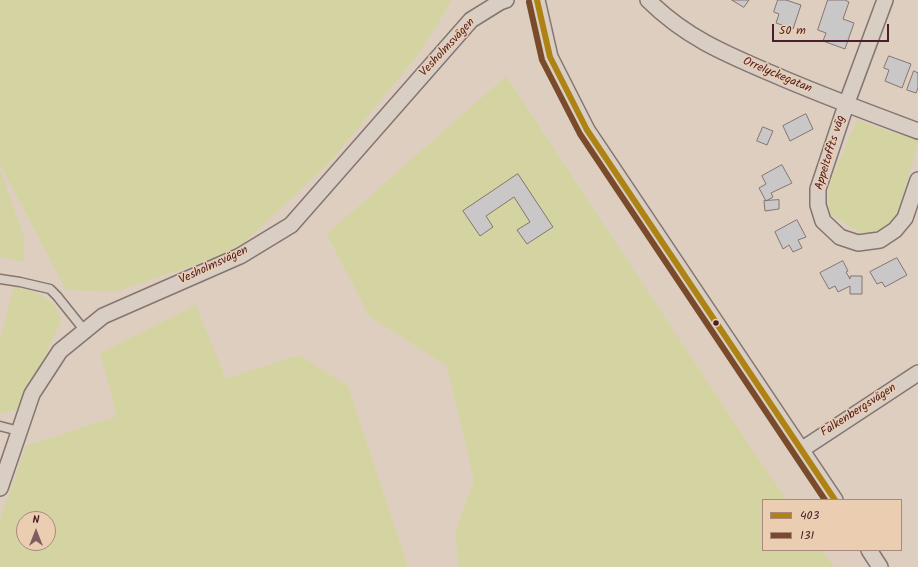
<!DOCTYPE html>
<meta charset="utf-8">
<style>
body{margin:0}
#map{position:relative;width:918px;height:567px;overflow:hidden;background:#decebf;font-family:Kalam,sans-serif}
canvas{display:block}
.legend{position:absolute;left:762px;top:499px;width:140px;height:52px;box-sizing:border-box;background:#ebceb2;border:1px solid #ab887c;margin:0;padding:5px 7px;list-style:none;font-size:12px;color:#4a1f2b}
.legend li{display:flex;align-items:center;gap:8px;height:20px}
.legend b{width:20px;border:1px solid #ab887c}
.north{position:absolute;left:16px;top:511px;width:40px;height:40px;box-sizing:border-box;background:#ebceb2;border:1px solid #ab887c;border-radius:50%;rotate:0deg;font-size:11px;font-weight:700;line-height:16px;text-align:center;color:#4a1f2b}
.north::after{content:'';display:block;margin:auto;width:14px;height:18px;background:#7e5c5f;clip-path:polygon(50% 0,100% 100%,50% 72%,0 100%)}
.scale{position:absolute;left:772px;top:24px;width:117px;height:18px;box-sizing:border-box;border:2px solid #4a1f2b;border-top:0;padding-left:5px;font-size:12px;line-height:14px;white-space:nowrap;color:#4a1f2b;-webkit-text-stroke:3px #ebceb2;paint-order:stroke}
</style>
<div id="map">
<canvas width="918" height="567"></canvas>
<ul class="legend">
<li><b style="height:5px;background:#ae8313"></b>403</li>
<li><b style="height:5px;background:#7a4b2a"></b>131</li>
</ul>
<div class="north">N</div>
<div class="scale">50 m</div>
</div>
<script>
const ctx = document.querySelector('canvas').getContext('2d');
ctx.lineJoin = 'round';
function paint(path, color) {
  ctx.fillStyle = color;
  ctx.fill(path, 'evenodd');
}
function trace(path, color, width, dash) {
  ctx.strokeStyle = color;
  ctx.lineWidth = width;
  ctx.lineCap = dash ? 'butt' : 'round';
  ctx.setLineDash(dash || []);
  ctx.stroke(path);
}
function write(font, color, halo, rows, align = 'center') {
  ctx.font = font + ' Kalam,sans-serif';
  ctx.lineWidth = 3;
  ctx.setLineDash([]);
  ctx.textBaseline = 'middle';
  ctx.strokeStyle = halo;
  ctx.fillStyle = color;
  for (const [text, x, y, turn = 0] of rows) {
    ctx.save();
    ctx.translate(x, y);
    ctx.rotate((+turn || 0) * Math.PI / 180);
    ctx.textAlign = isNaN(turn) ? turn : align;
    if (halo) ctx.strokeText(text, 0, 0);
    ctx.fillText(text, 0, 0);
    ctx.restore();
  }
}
paint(new Path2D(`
 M0,0H451L442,17L416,57L331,161L235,251L115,292L66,290L0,164Z
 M506,76L755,454L787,500H763V550H822L834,567H459L455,533L474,480L447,366L369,316L327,234Z
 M857,120L918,141L900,207L889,224L880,231L861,233L831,215L828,202L830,182Z
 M0,169L24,237V262L0,257Z
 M14,287C35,291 59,298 61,323L54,335L26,404L13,411L0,414V339Z
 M196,305L226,379L299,355L348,386L408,567H0V518L26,446L117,416L100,353ZM24,519H48V543H24Z`), '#d4d4a2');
const building = new Path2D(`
 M732,0H749L744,7Z
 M778,0H786L801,5L793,29L776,23L779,14L774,12Z
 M828,0H845L849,2L843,19L854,23L845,49L823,41L826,33L818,30Z
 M889,56L911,64L902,88L885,81L889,70L884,68Z
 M914,71L918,73V88L916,93L907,90Z
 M806,114L813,129L790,141L783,126Z
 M763,127L773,131L767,145L757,141Z
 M782,165L792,183L771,193L773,197L766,201L759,188L766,184L762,176Z
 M518,174L553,227L527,244L517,230L530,222L514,197L486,216L493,227L480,236L463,211Z
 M779,200V209L765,211L764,201Z
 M797,220L806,237L798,240L802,248L793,252L789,245L783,249L775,232Z
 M897,258L907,275L885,287L882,282L877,284L870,272Z
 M843,261L848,271L846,272L850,279V276H862V294H850V286L838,292L835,286L829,289L820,273Z`);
paint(building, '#c9c7c8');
trace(building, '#857571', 1);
const service = new Path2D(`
 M0,279L20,282L50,289L57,296L85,331
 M0,426L19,431`);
const minor = new Path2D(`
 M537,0L550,57L587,130L835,500
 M648,0C688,40 731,56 782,78C827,97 872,114 918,131
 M885,0L846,105L818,189V205L823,221L840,237L858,243L880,240L895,230L905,218L918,180
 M801,450L918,373
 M0,488L32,394L60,351L103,316L240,256L291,225L471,20L500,2L506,0
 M869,550L880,567`);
trace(service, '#857571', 11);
trace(minor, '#857571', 18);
trace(service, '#d9cec4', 8);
trace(minor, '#d9cec4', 15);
trace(new Path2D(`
 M537,0L550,57L587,130L835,500`), '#ae8313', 6);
trace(new Path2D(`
 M529,2L542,60L580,134L825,500`), '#7a4b2a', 6);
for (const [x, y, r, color] of [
 [716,323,3.5,"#4a1f2b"]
]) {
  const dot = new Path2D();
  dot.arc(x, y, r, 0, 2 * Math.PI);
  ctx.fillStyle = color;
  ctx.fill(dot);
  trace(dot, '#ebceb2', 1.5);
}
write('12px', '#4a1f2b', '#ebceb2', [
 ["Vesholmsvägen",448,48,-47],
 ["Orrelyckegatan",777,76,23],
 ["Appeltoffts väg",831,153,-73],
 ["Vesholmsvägen",214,266,-25],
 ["Falkenbergsvägen",859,411,-33]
]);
</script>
